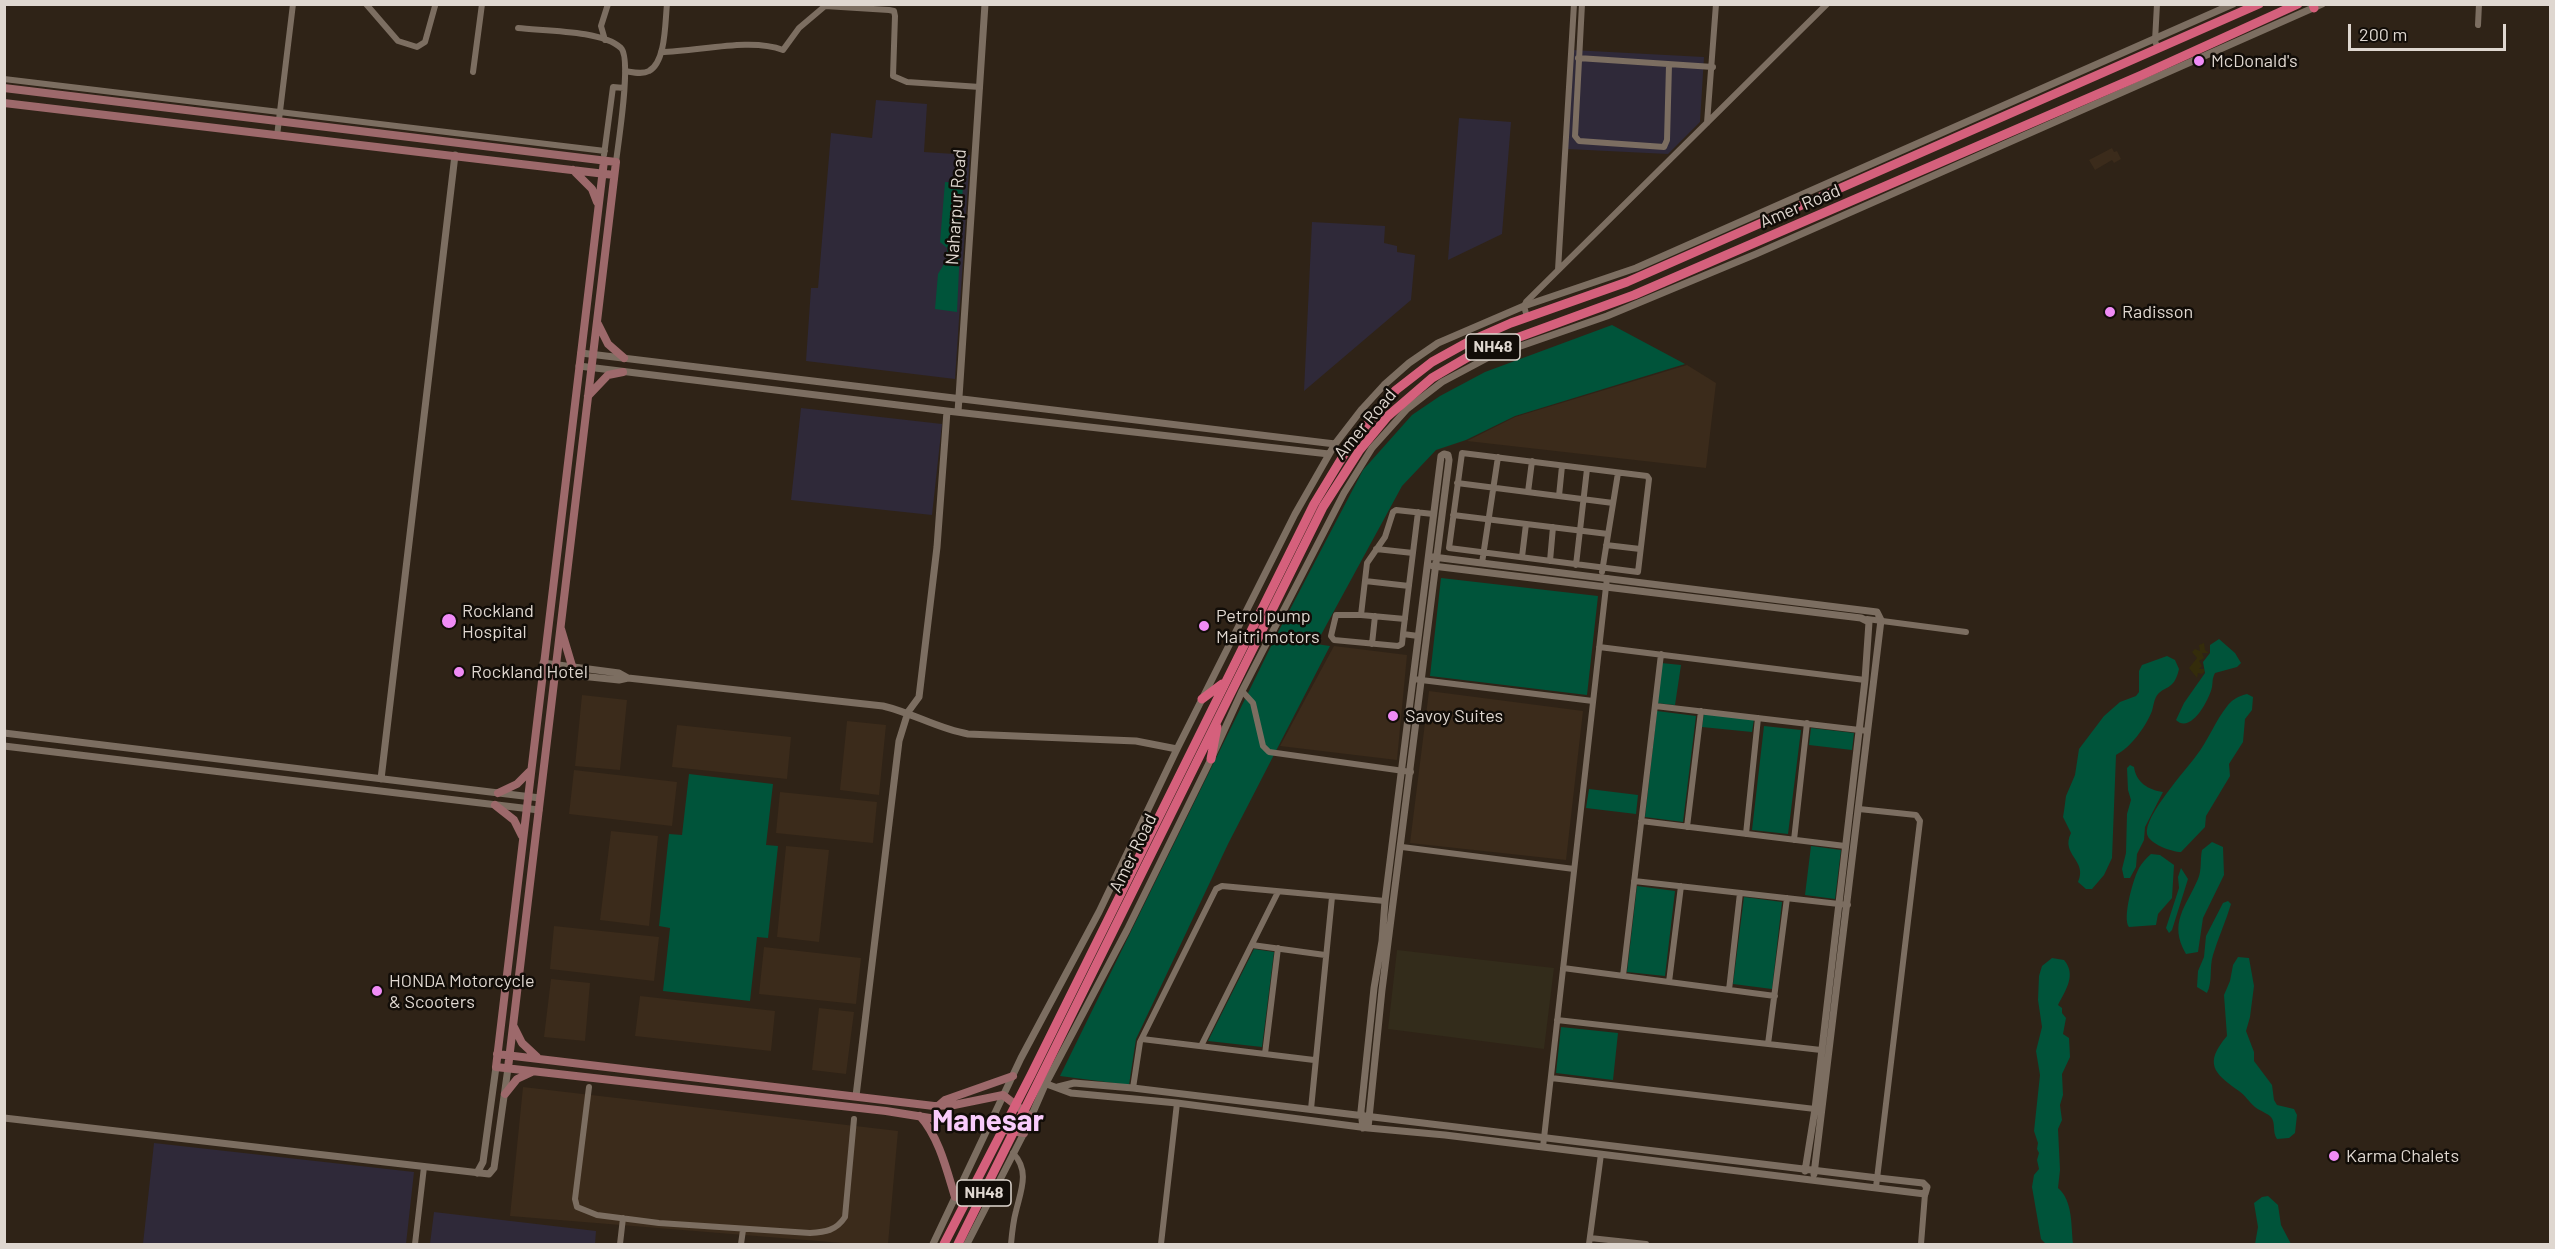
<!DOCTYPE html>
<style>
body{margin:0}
#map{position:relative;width:2555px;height:1249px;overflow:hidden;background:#2f2317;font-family:Barlow,sans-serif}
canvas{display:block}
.frame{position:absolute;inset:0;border:6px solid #dfd7d0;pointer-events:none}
.scale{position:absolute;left:2348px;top:24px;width:158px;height:27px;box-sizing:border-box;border:3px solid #dfd7d0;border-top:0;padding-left:8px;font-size:18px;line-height:21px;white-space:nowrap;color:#dfd7d0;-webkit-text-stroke:4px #120d08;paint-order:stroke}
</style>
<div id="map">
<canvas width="2555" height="1249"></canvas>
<div class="frame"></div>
<div class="scale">200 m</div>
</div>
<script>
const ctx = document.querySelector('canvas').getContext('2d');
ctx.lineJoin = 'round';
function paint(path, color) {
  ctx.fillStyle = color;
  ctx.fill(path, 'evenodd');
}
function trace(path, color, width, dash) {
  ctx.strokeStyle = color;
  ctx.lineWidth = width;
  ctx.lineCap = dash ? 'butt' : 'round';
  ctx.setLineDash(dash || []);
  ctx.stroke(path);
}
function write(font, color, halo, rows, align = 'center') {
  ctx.font = font + ' Barlow,sans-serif';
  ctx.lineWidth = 5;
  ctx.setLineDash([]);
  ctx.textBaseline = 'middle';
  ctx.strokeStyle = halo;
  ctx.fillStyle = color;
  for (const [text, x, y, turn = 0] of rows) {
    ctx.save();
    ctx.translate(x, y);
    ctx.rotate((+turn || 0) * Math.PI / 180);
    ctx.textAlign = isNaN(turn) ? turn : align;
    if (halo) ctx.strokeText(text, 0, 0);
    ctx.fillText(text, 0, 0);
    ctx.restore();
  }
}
paint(new Path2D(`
 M2112,148L2114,152L2117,151L2121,159L2114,163L2112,160L2095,170L2089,160Z
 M1687,365L1716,383L1706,468L1467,441L1515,417Z
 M1334,646L1407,655L1397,760L1280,746Z
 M1429,691L1583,711L1566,860L1410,843Z
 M582,695L627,700L620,770L575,766Z
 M847,721L886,725L879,795L840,790Z
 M677,725L791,737L787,779L672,767Z
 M574,770L677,782L672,826L569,814Z
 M780,792L877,802L873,843L776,833Z
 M611,831L658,836L649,926L600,920Z
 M786,846L829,850L819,942L777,937Z
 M554,926L659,937L654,981L550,969Z
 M764,947L861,958L856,1004L759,994Z
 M551,979L590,983L585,1041L544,1037Z
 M640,996L775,1011L771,1051L635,1036Z
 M819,1008L854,1012L846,1074L812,1070Z
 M523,1087L898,1131L888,1244H855L510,1216Z`), '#3b2b1b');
paint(new Path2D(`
 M1572,50L1704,57L1700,122L1668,154L1567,149Z
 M876,100L927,104L924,152L970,155L955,379L806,361L811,288H818L831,133L872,138Z
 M1459,118L1511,122L1502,234L1448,260Z
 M1312,222L1385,226L1384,243L1397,246V252L1415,255L1411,300L1304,391Z
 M801,408L942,424L932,515L791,500Z
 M154,1143L414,1172L406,1244H143Z
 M434,1212L596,1231L595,1244H430Z`), '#2f2939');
paint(new Path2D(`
 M1397,950L1554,968L1544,1049L1388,1029Z`), '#332c1b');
paint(new Path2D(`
 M945,182L963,183L957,312L935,309L938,274L947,259V248L940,242Z
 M1612,325L1685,364L1515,416L1466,440L1436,450L1402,486L1316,644L1330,646L1228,844L1136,1039L1129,1085L1060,1076L1275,638L1363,470L1412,415L1440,396L1485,372Z
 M1441,578L1598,596L1587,695L1430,676Z
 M2219,639L2235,653L2241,663L2237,667L2215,673C2212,679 2213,681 2212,687C2210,698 2191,735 2176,720L2184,703L2205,673L2203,662L2210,653V645Z
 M2167,656L2175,660L2179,669C2174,692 2163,685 2156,697C2154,701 2153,707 2152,711C2145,728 2131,747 2116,755L2112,858L2104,875L2092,889H2086L2078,882C2088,860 2060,855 2071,833L2063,817L2064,811L2066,796L2075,775L2079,749L2104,716L2120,702L2136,696L2139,692V671L2142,665Z
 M1661,663L1681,665L1675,705L1656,703Z
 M2247,694L2253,697L2252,710L2245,719L2243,742L2229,764L2230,776L2206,816L2205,827L2181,852C2172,852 2149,844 2147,834C2144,816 2185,771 2196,756C2208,741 2215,721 2228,705C2233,699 2239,696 2247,694Z
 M1657,711L1696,716L1683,822L1645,817Z
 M1704,713L1754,719L1752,732L1702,727Z
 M1764,726L1801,730L1788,834L1752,830Z
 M1811,728L1854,733L1852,750L1809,745Z
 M2130,765L2134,767C2136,782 2148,790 2163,792L2145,827L2144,840L2137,854L2136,867L2130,878H2124L2122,869L2126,853L2127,814L2131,800L2128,790L2127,768Z
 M689,774L773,784L766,845L778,846L768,938L757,937L750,1001L663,991L670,928L659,926L669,834L682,835Z
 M1589,789L1638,795L1636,814L1586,808Z
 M2212,842L2223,847L2224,875L2203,918L2198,952L2186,954C2168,923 2186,907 2198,879C2202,870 2200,859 2202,850Z
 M1811,846L1841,850L1835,899L1805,895Z
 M2151,854L2160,855L2174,865L2172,898L2158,914L2156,925L2129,927C2122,919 2133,879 2139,868C2142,863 2146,858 2151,854Z
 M2181,868L2188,879L2172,930L2169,933L2166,928L2179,888L2178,877Z
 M1637,886L1675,891L1665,976L1627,972Z
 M1744,897L1782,902L1772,989L1733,984Z
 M2228,901L2231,904C2226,921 2218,938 2213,955C2209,968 2213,981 2207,993L2197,987L2198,971L2204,957L2206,936L2223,903Z
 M1254,949L1274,952L1262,1047L1208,1041Z
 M2238,957L2249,958L2254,986L2250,1017L2246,1031L2254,1052V1061L2272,1085L2274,1100L2277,1105L2294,1109L2297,1115L2295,1133L2289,1138L2277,1139C2272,1132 2276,1123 2271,1117C2267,1113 2260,1111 2255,1107C2249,1102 2245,1095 2239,1091C2213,1073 2204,1063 2227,1036L2224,995L2230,981L2233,965Z
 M2052,958L2064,960C2077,975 2065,991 2058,1005L2062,1008V1013L2066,1018L2063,1034L2069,1038L2070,1057L2062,1074L2063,1095L2060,1105L2062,1120L2058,1129L2060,1170L2058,1188C2073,1201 2071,1225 2073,1244H2046L2041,1239L2032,1187L2034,1175L2039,1169L2037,1160L2039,1153L2037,1149L2038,1143L2034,1131L2040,1075L2036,1051L2042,1027L2038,1000L2039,976L2042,966Z
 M1561,1027L1618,1033L1613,1080L1556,1073Z
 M2268,1196L2278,1205L2281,1225L2291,1244H2255L2258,1227L2254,1203L2262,1197Z`), '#00543a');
paint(new Path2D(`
 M2204,643L2205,650L2209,653H2202L2204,658L2199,661L2202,666L2199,669H2204V672L2202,674L2198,673L2197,678L2189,668L2197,658L2192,652L2195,649L2200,651L2199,645Z`), '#342c0b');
trace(new Path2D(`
 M366,4L398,41L417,47L425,42L435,6
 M1582,4L1575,136L1579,141L1664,147L1667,140L1669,65
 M2157,4L2155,41L2158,49
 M2478,25L2479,4
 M518,28C544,31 602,30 621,48C632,59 618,144 616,162
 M605,40L601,26L608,4
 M661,52C697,52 750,37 783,50L799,28L825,6L889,10L894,11L895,16L893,76L907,82L980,87
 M1578,58L1713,67
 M625,71C632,72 642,75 649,71C666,62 665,22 667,4
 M473,72L482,4
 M4,79L605,151
 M1707,123L1716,4
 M277,136L293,4
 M604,155L613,87L624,88
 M1558,270L1574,4
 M1527,317L1524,306L1526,302L1827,4
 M1462,453L1647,476L1649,479L1638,572L1449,548Z
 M1457,483L1613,503
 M1528,492L1532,461
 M1559,496L1562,466
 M1453,515L1608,534
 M1606,545L1640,549
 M1376,549L1413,553
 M1522,557L1526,524
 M1550,561L1553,527
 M1482,563L1498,457
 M1576,565L1587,469
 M1602,572L1618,473
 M1365,581L1409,586
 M1361,615L1405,619
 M1867,619L1966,632
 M1403,634L1418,512
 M1418,636L1403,634L1402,644L1398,646L1334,640L1331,636L1336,615H1361L1367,563L1385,537L1393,512L1396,510L1433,514
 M1372,644L1375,616
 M1599,647L1865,680
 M1413,679L1593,701
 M1242,691L1253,703L1263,746L1269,752L1411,772
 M1655,706L1868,731
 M1859,809L1916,815L1920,821L1876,1187
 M1641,821L1845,846
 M1687,827L1701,711
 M1746,834L1758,718
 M1794,840L1807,723
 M1402,847L1574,869
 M1634,881L1848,905
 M1252,945L1325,955
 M1563,968L1775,996
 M1623,976L1661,654
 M1669,982L1681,886
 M1729,990L1740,893
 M1557,1020L1821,1050
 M1142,1039L1314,1060
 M1768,1044L1787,898
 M1201,1046L1278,892
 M1265,1054L1278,948
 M1551,1078L1815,1109
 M589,1087L575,1199L577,1207L597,1215L659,1223L810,1233C825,1232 836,1231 845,1217L854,1119
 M1133,1088L1140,1042L1216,889L1222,886L1385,901
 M1311,1109L1332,897
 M1543,1147L1607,578
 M1590,1238L1646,1244
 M415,1244L424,1167
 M620,1244L623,1218
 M741,1244L743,1230
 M1011,1244C1012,1233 1013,1222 1016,1211C1021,1190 1030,1171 1013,1153
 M1161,1244L1177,1103
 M1589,1244L1601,1154
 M1921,1244L1925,1194`), '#7c6e61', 6);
trace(new Path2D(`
 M581,353L1335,444
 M579,366L947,411L1329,454
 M958,412L985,4
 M1433,557L1877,612L1881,620L1814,1174
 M1433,566L1861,618L1869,622L1865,680L1815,1109L1805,1171
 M543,663L619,673L628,678L883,706C913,713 938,729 968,734L1136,741L1177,749
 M542,672L619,680L628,678
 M4,733L540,798
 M4,746L539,810
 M381,779L455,155
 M1044,1083L1071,1093L1177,1103L1368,1128L1445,1135L1925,1194L1927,1187L1923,1183L1878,1178L1133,1088L1074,1083L1058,1087
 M856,1096L899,741L908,712L919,697L937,547L947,411
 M4,1118L489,1174L494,1168L508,1068
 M1363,1128L1361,1111L1374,988L1382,941L1385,901L1441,456L1444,454L1448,455L1449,460L1382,990L1368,1128
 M477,1173L483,1162L496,1067
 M933,1244L1021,1058L1099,912L1177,749L1295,514L1335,444L1362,409L1384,385L1409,363L1438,343L1524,306L1636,268L2233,4
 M967,1244L1024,1133L1044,1087L1127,930L1211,759L1242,691L1344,493L1372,448L1407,409L1442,382L1489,357L1607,316L1756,254L2322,4`), '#7c6e61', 7);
trace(new Path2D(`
 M4,88L616,162L508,1068
 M4,103L614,175
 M604,161L496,1067L886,1111L1024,1133
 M573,170L592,189L597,202
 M598,324L608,344L624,358
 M588,396L608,375L623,372
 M561,629L572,666
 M498,793L517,784L529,772
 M495,805L514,820L522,836
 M514,1027L522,1043L537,1057
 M497,1054L934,1106L954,1105L1003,1095L1031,1117
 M505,1094L517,1079L532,1072
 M938,1106L945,1100L1013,1076
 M920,1116C939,1137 947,1171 955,1197`), '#9d696b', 8);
trace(new Path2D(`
 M2313,4L2314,8
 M1202,699L1222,684
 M1211,759L1217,727
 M944,1244L1031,1075L1314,504L1351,443L1396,390L1432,362L1470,341L1511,323L1627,282L2259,4
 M958,1244L1323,507L1359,451L1388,416L1432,378L1473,354L1634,295L2142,75L2298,4`), '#d5607c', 9);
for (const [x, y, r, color] of [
 [2199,61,6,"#f08bf6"],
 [2110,312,6,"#f08bf6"],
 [449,621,8,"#f08bf6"],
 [1204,626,6,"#f08bf6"],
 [459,672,6,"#f08bf6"],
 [1393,716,6,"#f08bf6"],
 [377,991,6,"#f08bf6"],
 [2334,1156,6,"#f08bf6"]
]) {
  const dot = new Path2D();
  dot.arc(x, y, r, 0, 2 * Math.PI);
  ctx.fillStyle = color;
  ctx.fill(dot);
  trace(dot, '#120d08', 2);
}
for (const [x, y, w] of [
 [1493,347,54],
 [984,1193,54]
]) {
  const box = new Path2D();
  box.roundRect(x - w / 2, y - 13, w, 26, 4.5);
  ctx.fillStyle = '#120d08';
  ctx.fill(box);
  trace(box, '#dfd7d0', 1.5);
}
write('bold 16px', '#dfd7d0', null, [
 ["NH48",1493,347],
 ["NH48",984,1193]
]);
write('18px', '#dfd7d0', '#120d08', [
 ["McDonald's",2211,61],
 ["Radisson",2122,312],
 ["Rockland",462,611],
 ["Hospital",462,632],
 ["Petrol pump",1216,616],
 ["Maitri motors",1216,637],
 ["Rockland Hotel",471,672],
 ["Savoy Suites",1405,716],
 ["HONDA Motorcycle",389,981],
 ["& Scooters",389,1002],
 ["Karma Chalets",2346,1156]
], 'left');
write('18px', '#dfd7d0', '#120d08', [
 ["Amer Road",1800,206,-23],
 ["Naharpur Road",956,207,-86],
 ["Amer Road",1365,424,-50],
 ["Amer Road",1133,853,-64]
]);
write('bold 30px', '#f9ccfb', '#120d08', [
 ["Manesar",988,1121]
]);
</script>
